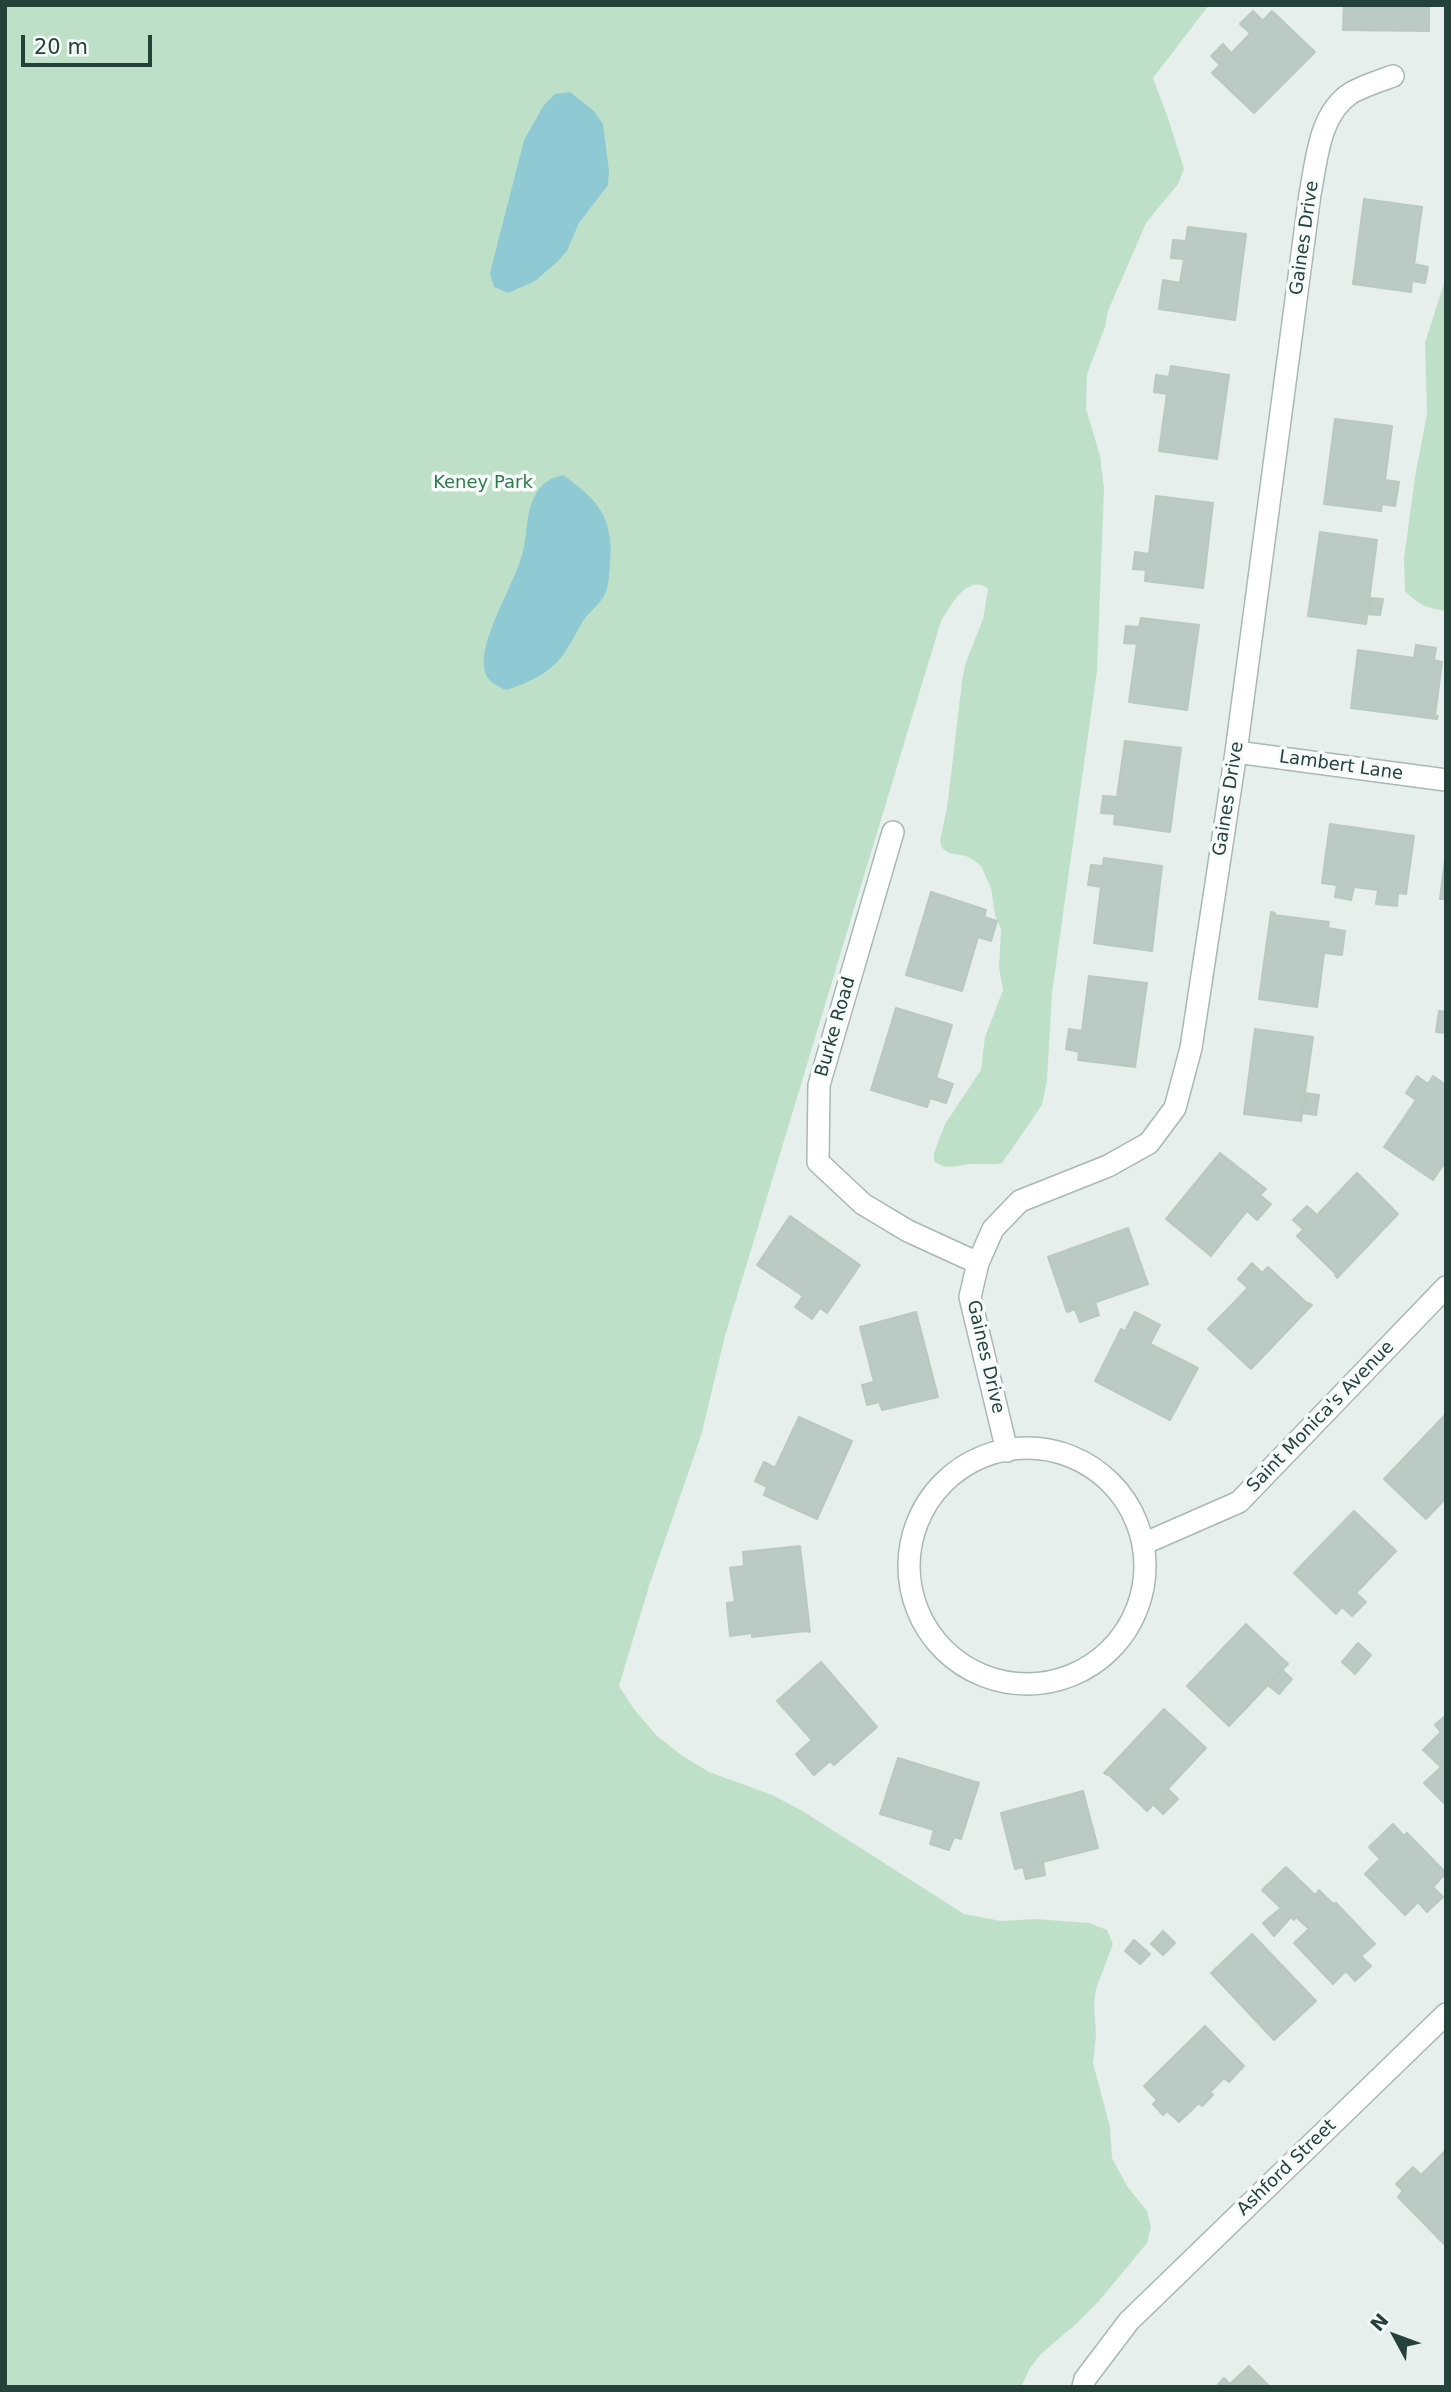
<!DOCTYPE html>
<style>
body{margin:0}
#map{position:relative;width:1451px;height:2392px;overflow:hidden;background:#e6efeb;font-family:"DejaVu Sans",sans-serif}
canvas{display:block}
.frame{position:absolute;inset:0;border:7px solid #24423a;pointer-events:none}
.north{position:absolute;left:1360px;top:2301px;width:70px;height:70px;-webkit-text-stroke:5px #f7fbf9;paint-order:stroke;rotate:311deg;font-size:19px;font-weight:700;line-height:28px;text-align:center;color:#24423a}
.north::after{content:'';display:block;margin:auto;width:24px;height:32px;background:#24423a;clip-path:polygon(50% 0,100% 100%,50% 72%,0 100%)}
.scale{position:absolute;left:21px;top:35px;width:131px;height:32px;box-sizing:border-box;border:4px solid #24423a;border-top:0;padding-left:9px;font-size:21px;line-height:24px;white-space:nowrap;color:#24423a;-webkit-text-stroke:5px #f7fbf9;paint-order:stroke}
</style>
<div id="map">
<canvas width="1451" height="2392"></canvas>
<div class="frame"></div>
<div class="north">N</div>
<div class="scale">20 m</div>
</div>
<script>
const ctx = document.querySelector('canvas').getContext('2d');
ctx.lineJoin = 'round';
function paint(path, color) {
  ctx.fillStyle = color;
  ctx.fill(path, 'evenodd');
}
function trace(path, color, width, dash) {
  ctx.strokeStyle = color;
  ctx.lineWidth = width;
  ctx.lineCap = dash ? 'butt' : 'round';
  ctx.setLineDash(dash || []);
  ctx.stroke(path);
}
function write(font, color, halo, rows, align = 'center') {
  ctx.font = font + ' "DejaVu Sans",sans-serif';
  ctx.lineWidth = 7;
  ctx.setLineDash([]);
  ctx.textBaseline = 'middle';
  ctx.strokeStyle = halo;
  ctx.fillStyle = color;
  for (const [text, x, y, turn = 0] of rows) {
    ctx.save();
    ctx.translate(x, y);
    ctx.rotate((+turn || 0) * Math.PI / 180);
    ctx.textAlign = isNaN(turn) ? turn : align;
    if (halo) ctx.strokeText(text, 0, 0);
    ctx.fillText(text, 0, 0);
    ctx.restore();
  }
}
paint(new Path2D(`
 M5,5H1209L1153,78L1169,121L1184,169L1178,184L1146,223L1108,311L1105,327L1087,374L1086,409L1100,456L1104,488L1097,671L1052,993L1047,1080L1042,1105L1002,1163C992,1166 983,1163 973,1164C958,1164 947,1172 934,1161V1153L945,1124L981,1070L985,1037L1003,990L999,968L1001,929L995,915L991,888L981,866L975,861L966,856L949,853L942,848L940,841L947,808L962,682L965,665L983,619L988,589C968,572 950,607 941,621L725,1336L701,1436L649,1586L619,1686L634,1709L656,1735L681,1755L709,1772L772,1795L801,1810L964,1914L1001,1921L1036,1919L1089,1923L1107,1930L1113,1944L1096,1989L1094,2005L1096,2035L1093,2063L1110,2127L1112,2158L1127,2186L1147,2211L1151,2227L1147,2243L1098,2302L1077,2323L1040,2355L1030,2368L1021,2387H5Z
 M1446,277V611C1428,609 1417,604 1405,591L1404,559L1415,477L1427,414L1425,343Z`), '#bfe0c8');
paint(new Path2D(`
 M570,92L594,111L603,124L609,171L608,185L579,223L567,251L557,262L535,281L508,293L494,287L490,273L524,140L544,105L555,94Z
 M563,475C599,500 614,519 610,564C609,574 609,587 604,596C599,605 589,612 583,621C577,630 573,640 567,649C553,672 531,682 506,690C495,685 486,681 484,668C480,637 514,585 522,555C529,531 524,514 537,492C544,481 552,478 563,475Z`), '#8ec9d4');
const building = new Path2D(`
 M1344,5H1429V31L1343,30Z
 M1253,11L1263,21L1250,33L1240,24Z
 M1272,11L1315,52L1254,113L1212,73Z
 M1223,44L1231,53L1220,65L1211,56Z
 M1364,199L1422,207L1414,264L1428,267L1425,283L1412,281L1411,292L1353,284Z
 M1188,227L1246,234L1235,320L1159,309L1163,280L1180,283L1184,259L1171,258L1173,240L1186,241Z
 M1171,366L1229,375L1217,459L1159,451L1167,394L1154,392L1156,375L1169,377Z
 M1335,419L1392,426L1385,480L1399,482L1395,506L1382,504L1381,511L1324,504Z
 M1156,496L1213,503L1203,588L1145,581L1146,570L1133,569L1135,552L1149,554Z
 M1320,532L1377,540L1366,624L1308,616Z
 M1370,598L1383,599L1380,615L1367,614Z
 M1141,618L1199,625L1187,710L1129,702L1137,644L1124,643L1126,626L1139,627Z
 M1416,645L1436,648L1434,660L1442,662L1435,716H1438L1437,719L1351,708L1358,650L1414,658Z
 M1125,741L1181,748L1170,832L1114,824L1115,814L1101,813L1103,796L1117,797Z
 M1330,824L1414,836L1406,894L1398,893L1397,906L1376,904L1378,890L1354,887L1351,900L1335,897L1337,885L1322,883Z
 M1446,851V899H1440Z
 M1104,858L1162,866L1152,951L1094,943L1101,887L1088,885L1091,865L1103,866Z
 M931,892L986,910L984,917L997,921L991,941L978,937L962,991L906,975Z
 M1271,912L1275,913L1274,915L1329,922L1328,928L1345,931L1342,955L1324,953L1317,1007L1259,999Z
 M1089,976L1147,983L1135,1067L1078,1060L1079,1052L1066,1049L1069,1029L1082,1031Z
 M896,1008L952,1025L936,1078L953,1084L946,1103L930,1098L927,1107L871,1090Z
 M1439,1011L1446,1012V1033L1436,1032Z
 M1255,1029L1313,1037L1301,1121L1244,1114Z
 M1417,1076L1428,1084L1433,1076L1446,1085V1161L1433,1180L1384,1147L1416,1100L1406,1093Z
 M1306,1093L1319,1095L1316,1115L1303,1113Z
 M1220,1153L1266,1189L1260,1195L1271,1204L1257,1220L1247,1211L1211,1256L1166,1219Z
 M1357,1173L1398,1214L1337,1278L1335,1275L1336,1274L1297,1236Z
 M1307,1206L1317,1215L1303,1229L1293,1220Z
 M790,1216L860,1265L827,1313L820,1308L812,1319L795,1307L803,1296L757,1265Z
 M1128,1228L1148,1284L1067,1312L1048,1257Z
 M1252,1263L1262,1273L1268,1267L1308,1304L1309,1303L1312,1305L1251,1369L1208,1329L1248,1288L1238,1279Z
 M1095,1302L1099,1315L1080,1322L1075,1309Z
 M916,1312L938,1397L882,1410L879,1402L867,1405L862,1385L874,1382L860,1327Z
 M1135,1312L1160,1325L1150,1344L1198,1368L1170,1420L1095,1381L1121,1329L1125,1331Z
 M1445,1415L1446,1498L1426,1519L1384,1479Z
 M799,1417L852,1441L817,1519L764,1495L767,1487L755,1481L764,1462L775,1468Z
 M1354,1511L1396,1551L1356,1593L1366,1602L1352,1616L1342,1607L1336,1614L1294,1573Z
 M800,1546L810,1632L806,1631L752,1637V1633L730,1636L727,1606V1603L735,1602L730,1568L744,1566L743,1552Z
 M1246,1624L1288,1664L1229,1726L1187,1686Z
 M1358,1643L1371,1655L1355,1674L1342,1662Z
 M821,1662L877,1727L834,1765L830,1761L814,1775L796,1754L812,1740L777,1701Z
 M1282,1670L1292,1679L1279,1694L1268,1685Z
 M1164,1709L1206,1748L1147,1811L1108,1774L1107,1775L1104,1773Z
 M1446,1715V1805L1424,1783L1441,1767L1423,1750L1441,1732L1435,1725Z
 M898,1758L979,1783L961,1839L954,1837L949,1850L930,1844L934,1830L880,1814Z
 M1168,1789L1178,1799L1163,1814L1154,1805Z
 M1083,1791L1098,1848L1015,1869L1001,1813Z
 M1393,1824L1404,1836L1407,1833L1446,1873L1433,1887L1443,1897L1427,1912L1418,1902L1405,1915L1365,1874L1380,1859L1369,1847Z
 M1043,1862L1045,1875L1026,1879L1023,1867Z
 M1286,1867L1315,1895L1319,1890L1333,1904L1336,1903L1375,1944L1361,1956L1371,1966L1355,1981L1346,1971L1333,1984L1294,1943L1309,1929L1296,1917L1294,1920L1291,1917L1274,1936L1263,1923L1281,1908L1262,1890Z
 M1163,1931L1175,1943L1163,1955L1151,1944Z
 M1252,1934L1316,2001L1274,2040L1211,1973Z
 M1134,1940L1150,1954L1140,1964L1125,1951Z
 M1205,2026L1244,2066L1229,2082L1224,2078L1210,2092L1213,2095L1202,2106L1199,2103L1179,2122L1167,2111L1163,2115L1153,2104L1157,2100L1144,2086Z
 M1446,2150V2246L1398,2197L1403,2191L1396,2184L1413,2167L1421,2175Z
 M1249,2366L1270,2387H1216L1224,2378L1230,2384Z`);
paint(building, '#bbcac4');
trace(building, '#b8c9c2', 2);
const minor = new Path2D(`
 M1236,752L1446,780
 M893,832L819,1085L818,1162L863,1204L908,1231L978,1263
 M909 1566a118 118 0 1 1 236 0a118 118 0 1 1-236 0Z
 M1007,1451L970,1297L978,1263L993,1229L1020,1201L1108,1166L1149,1143L1175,1108L1191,1048L1236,752L1310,194C1317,159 1319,114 1351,93C1363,86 1379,81 1393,76
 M1143,1544L1239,1502L1446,1287
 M1083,2387L1085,2379L1129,2321L1446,2014`);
trace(minor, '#a8b8b2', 24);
trace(minor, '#fff', 21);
write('18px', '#24423a', '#f7fbf9', [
 ["Gaines Drive",1305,238,-82],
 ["Lambert Lane",1341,766,8],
 ["Gaines Drive",1229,799,-81],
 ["Burke Road",836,1027,-74],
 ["Gaines Drive",985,1357,77],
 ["Saint Monica's Avenue",1321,1417,-46],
 ["Ashford Street",1287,2168,-44]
]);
write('18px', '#2d7a4b', '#f7fbf9', [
 ["Keney Park",483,483]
]);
</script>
